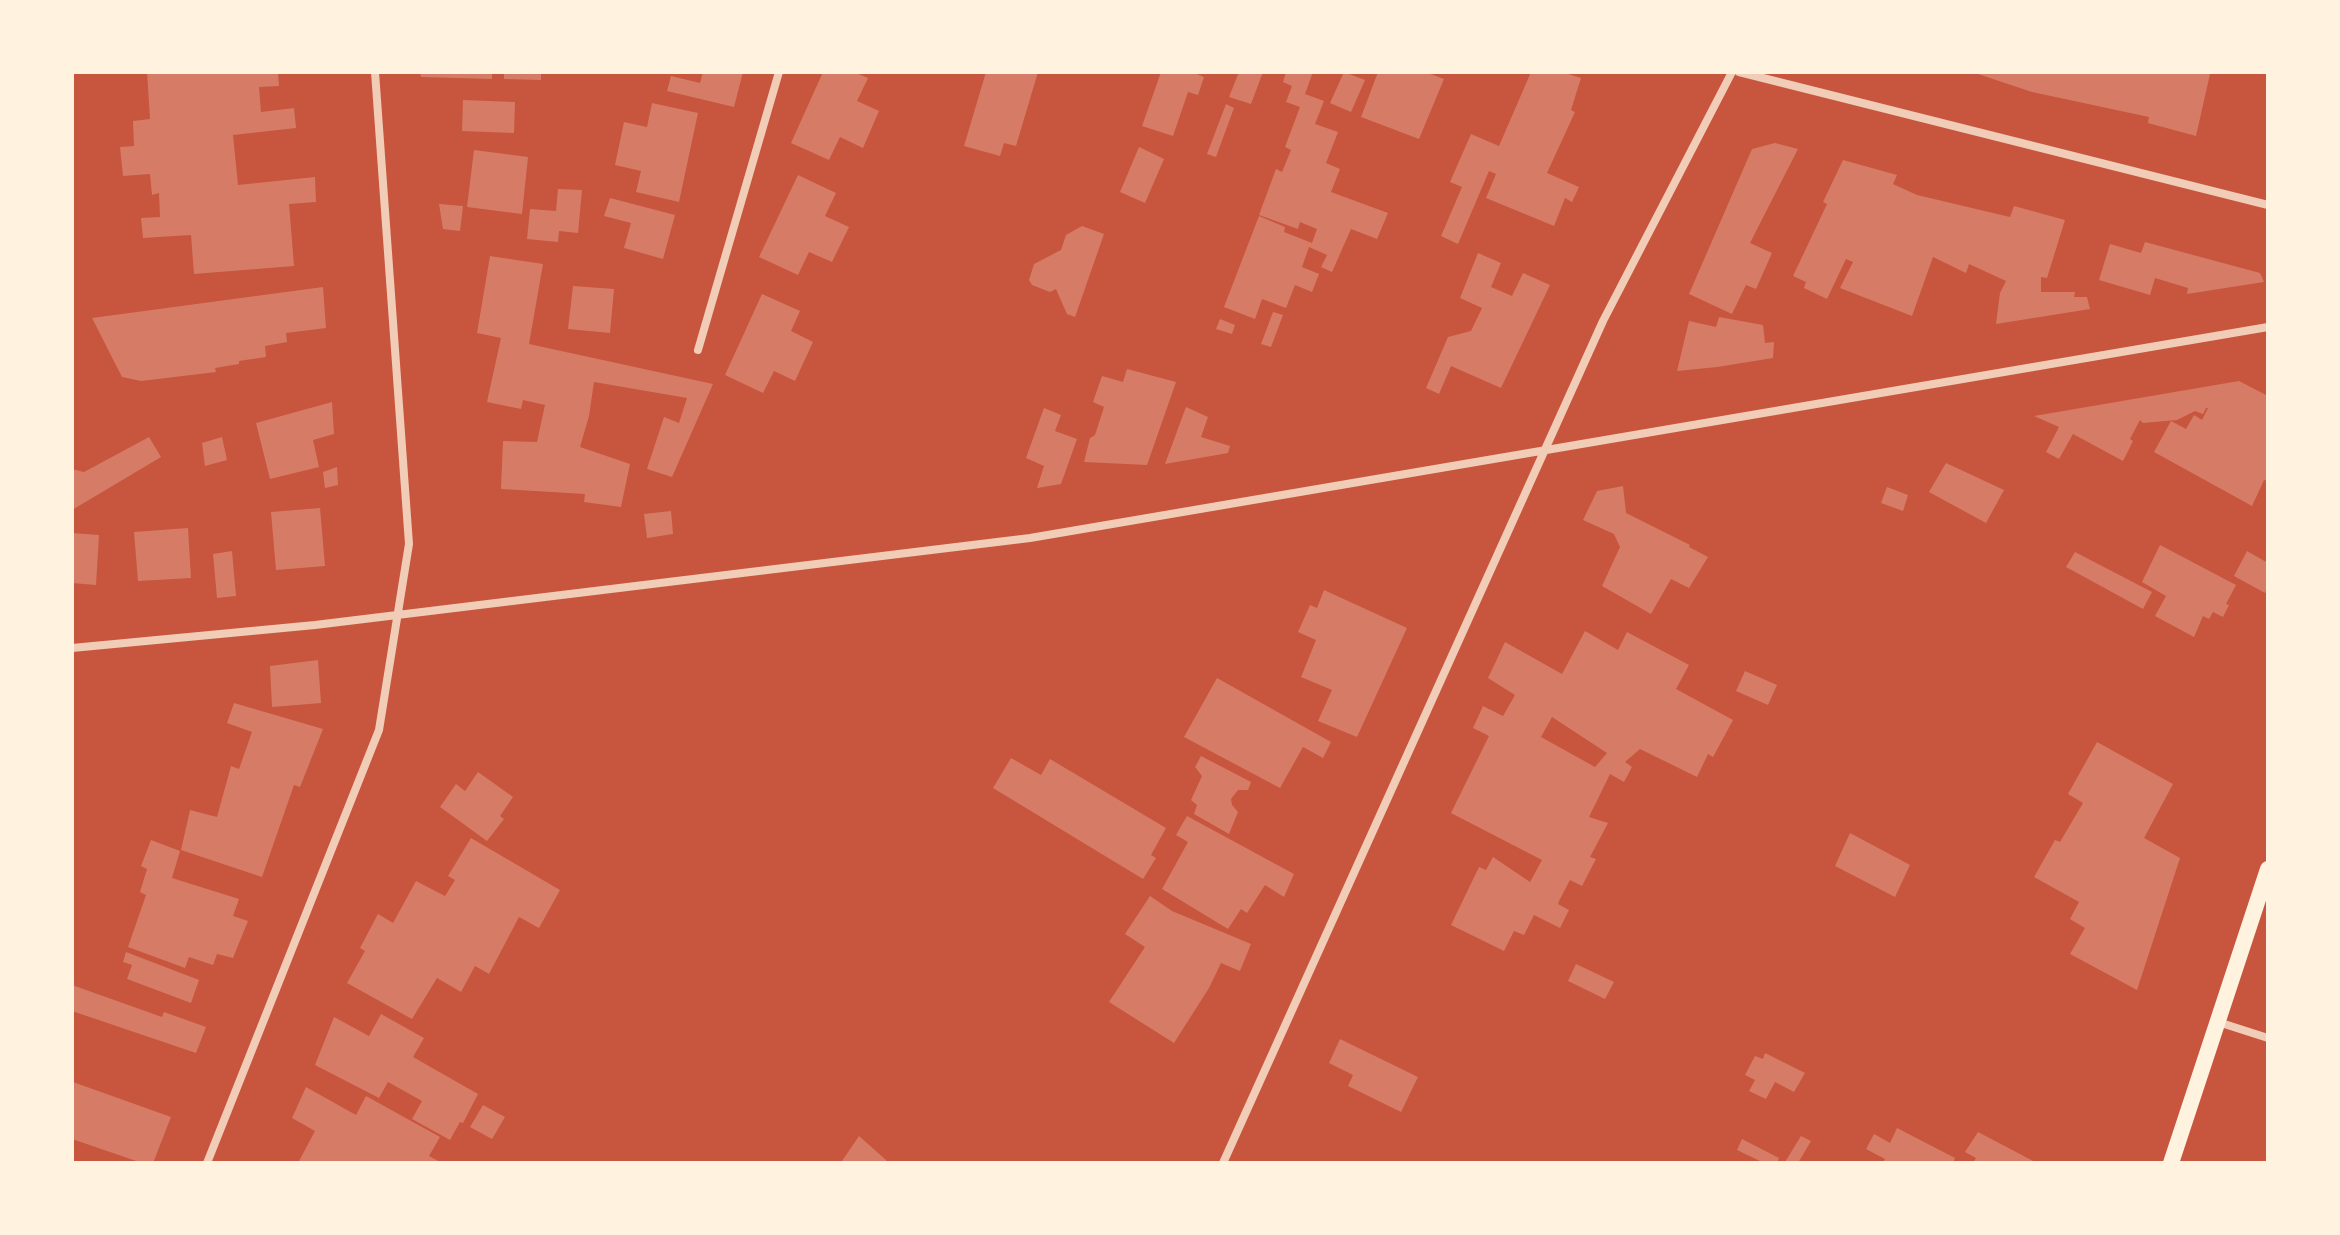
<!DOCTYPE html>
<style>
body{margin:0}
#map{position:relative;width:2340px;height:1235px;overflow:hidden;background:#c8553d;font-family:Overpass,sans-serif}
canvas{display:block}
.frame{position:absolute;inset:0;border:74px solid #fff3e0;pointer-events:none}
</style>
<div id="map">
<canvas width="2340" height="1235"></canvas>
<div class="frame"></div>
</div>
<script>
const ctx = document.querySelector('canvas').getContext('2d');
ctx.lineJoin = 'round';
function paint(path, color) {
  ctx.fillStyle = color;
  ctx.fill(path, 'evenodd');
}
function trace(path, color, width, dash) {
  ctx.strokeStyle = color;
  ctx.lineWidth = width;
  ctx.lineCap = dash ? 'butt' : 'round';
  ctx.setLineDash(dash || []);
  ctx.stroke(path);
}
paint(new Path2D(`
 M147,72H278L279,86L259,87L261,112L294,108L296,128L233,135L238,185L315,177L316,202L289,204L294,266L194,274L191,235L143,238L141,218L160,217L159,193L152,195L150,174L123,176L120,147L134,146L133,121L150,119Z
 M420,72H492V79L421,77Z
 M504,72H541V80L504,79Z
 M703,72H743L734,107L667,91L671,76L700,83Z
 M823,72H854L868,78L857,101L879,111L863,148L840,137L829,160L791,143Z
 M986,72H1038L1016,146L1004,143L1000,156L964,146Z
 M1161,72H1192L1204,77L1198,95L1188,92L1173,136L1142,126Z
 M1239,72H1263L1251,104L1229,97Z
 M1286,72H1313L1305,94L1324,101L1315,124L1338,132L1326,163L1340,169L1331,192L1388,213L1377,239L1351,229L1332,272L1321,267L1327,255L1309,247L1302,267L1319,274L1312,292L1295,285L1286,308L1262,299L1255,319L1224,307L1259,216L1285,227L1284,232L1312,243L1317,229L1300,222L1298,229L1259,215L1276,169L1282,172L1291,150L1285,147L1300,107L1286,102L1292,86L1283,82Z
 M1344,72L1365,80L1351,112L1330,103Z
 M1378,72H1425L1444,79L1419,139L1361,117Z
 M1531,72H1562L1581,78L1571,110L1575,112L1547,173L1579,187L1572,202L1565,198L1554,226L1486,198L1496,174L1489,171L1458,244L1441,236L1462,187L1450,182L1471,134L1499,146Z
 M1972,72H2208L2210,74L2196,136L2148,123L2149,117L2032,92Z
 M463,100L515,102L514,133L462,131Z
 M652,103L698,113L679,202L636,192L641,171L615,165L624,122L647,127Z
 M1226,104L1234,108L1216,157L1207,154Z
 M1775,143L1798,149L1750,243L1772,253L1756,289L1746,285L1732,314L1689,294L1752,149Z
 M1139,147L1164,159L1145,203L1120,192Z
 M474,150L528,157L522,214L467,207Z
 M1843,160L1897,175L1893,184L1917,195L2010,217L2014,206L2065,220L2047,278L2041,277V292H2075L2074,297H2087L2090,309L1996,324L2000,293L2006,281L1969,264L1966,273L1933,257L1912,316L1840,288L1853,262L1846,259L1827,299L1804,288L1806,282L1793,276L1827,204L1823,202Z
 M798,175L836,193L825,216L849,227L832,262L809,252L798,275L759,257Z
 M558,189L582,190L578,233L559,231L558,242L527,239L530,209L556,211Z
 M610,198L675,215L663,259L624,248L631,223L604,216Z
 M439,204L463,206L460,231L443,229Z
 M1082,226L1104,234L1075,317L1067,314L1056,289L1050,292L1032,285L1029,280L1034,264L1061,250L1066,235Z
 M2145,242L2260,273L2264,282L2187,294L2188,288L2155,278L2150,295L2099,280L2110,244L2141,253Z
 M1478,253L1501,263L1491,287L1512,296L1523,273L1550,285L1501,388L1451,366L1439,394L1426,388L1448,337L1471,331L1482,308L1460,298Z
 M490,256L543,264L529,344L713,384L672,477L647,469L664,417L679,423L687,398L594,382L589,416L580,447L630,464L621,507L584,502L585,494L501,489L503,441L537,442L545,405L523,400L521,409L487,402L501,338L477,333Z
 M573,286L614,289L610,333L568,329Z
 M323,287L326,328L286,333L287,342L265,346L266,357L239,361V364L215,368L216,372L141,381L122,377L92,318Z
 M762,294L800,311L791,331L813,342L795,381L774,371L763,393L725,375Z
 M1273,312L1283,315L1271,347L1261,344Z
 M1719,317L1763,325L1765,343L1774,342L1773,358L1717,367L1677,371L1689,321L1716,327Z
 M1220,319L1235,325L1232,334L1216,329Z
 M1127,369L1176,382L1147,465L1084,462L1090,438L1095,435L1104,407L1093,402L1102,376L1123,382Z
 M2239,381L2268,396V481L2264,480L2252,506L2154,452L2171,421L2186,429L2194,415L2202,420L2208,408H2206L2203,414L2195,411L2177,420L2143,423L2140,420L2130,439L2133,441L2123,461L2073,434L2059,459L2046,452L2059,427L2034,416Z
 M332,402L334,434L313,440L319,467L270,479L256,423Z
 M1186,407L1208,417L1201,437L1230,446L1228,453L1165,464Z
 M1044,408L1061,415L1055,431L1077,439L1061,484L1037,488L1044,466L1026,458Z
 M149,437L161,457L72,510V469L84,472Z
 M222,437L227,460L205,466L202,443Z
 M1946,463L2004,490L1986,523L1929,492Z
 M337,467L338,485L325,488L323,472Z
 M1623,486L1626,513L1690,545L1689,547L1708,557L1689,588L1671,579L1651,614L1602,586L1620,547L1614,534L1583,520L1597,491Z
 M1887,487L1908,495L1903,511L1881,503Z
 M320,508L325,566L276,570L271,512Z
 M671,511L673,534L647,538L644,514Z
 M188,528L191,578L138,581L134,532Z
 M72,533L99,535L96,585L72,583Z
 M2160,545L2236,585L2226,604L2229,605L2223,617L2213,612L2209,619L2203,616L2194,637L2155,616L2166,596L2142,582Z
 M232,551L236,596L217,598L213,554Z
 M2247,551L2268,563V585L2265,593L2234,576Z
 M2075,552L2152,592L2143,609L2066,567Z
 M1324,590L1407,628L1357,737L1318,721L1332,690L1301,677L1316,640L1298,632L1310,605L1317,608Z
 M1585,631L1618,650L1627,632L1689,665L1676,689L1733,720L1713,757L1708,754L1697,777L1640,749L1625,762L1632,767L1624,782L1610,774L1589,817L1608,823L1590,857L1596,859L1582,886L1570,880L1559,901L1558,904L1569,910L1560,928L1534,915L1524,935L1514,931L1504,951L1451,925L1479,867L1486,870L1493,857L1530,882L1542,860L1451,813L1489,736L1473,728L1483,706L1503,716L1515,695L1488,678L1505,642L1562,674ZM1552,717L1607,753L1595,767L1541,737Z
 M318,660L321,703L272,707L270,666Z
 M1745,671L1777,685L1768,705L1736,691Z
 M1217,678L1331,742L1323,758L1303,747L1280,788L1184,737Z
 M234,703L323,729L300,787L294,785L262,877L181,850L190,810L217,817L231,766L239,769L252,732L227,723Z
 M2097,742L2173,784L2144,838L2180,858L2137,990L2070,954L2085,928L2070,919L2079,902L2034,877L2055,840L2060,842L2083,803L2068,794Z
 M1201,756L1251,782L1248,790H1238L1231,799L1232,805L1238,812L1229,834L1194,814L1197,805L1191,800L1202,776L1195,767Z
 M1011,758L1041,775L1050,759L1166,828L1151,855L1156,858L1143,879L993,788Z
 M478,772L513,797L500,816L504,819L487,841L440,807L456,784L465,791Z
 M1187,816L1294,874L1284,897L1265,885L1247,913L1241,909L1228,929L1162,889L1188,842L1176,835Z
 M1850,833L1910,865L1895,897L1835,866Z
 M471,838L560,890L539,928L519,917L489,974L475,966L461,992L437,978L412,1019L347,983L365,951L360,948L378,914L393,923L416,881L445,896L455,880L448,876Z
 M151,840L180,851L172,878L239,899L233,916L248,921L233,958L217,954L213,965L189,957L185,968L128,947L146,895L140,892L147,869L141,866Z
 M1150,896L1172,911L1251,944L1240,971L1221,963L1209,988L1174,1043L1109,1002L1145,947L1125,934Z
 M126,952L199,980L191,1003L127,979L132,965L123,962Z
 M1576,964L1614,982L1605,999L1568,981Z
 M72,985L162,1017L164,1012L206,1027L196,1053L72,1011Z
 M381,1014L424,1038L413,1057L478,1094L463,1123L460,1122L450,1140L412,1119L422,1101L388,1082L379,1098L315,1065L334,1017L369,1036Z
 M1340,1039L1418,1077L1401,1112L1348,1086L1353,1075L1329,1063Z
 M1765,1053L1805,1073L1794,1092L1775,1082L1766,1099L1749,1091L1755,1080L1745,1075L1755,1056L1763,1059Z
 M73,1082L171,1117L153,1163H142L72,1139Z
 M306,1087L356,1115L366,1096L440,1137L429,1156L442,1163H298L315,1131L292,1118Z
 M483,1105L505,1117L492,1139L470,1127Z
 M1897,1128L1955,1158L1953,1163H1883L1885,1159L1866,1149L1874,1134L1890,1143Z
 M1978,1132L2037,1163H1973L1976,1158L1965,1152Z
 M859,1136L886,1160L888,1163H844L842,1161Z
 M1801,1136L1811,1141L1798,1163H1787L1785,1162Z
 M1742,1139L1779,1158L1777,1163H1764L1737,1150Z`), '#d67c66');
trace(new Path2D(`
 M1739,72L2268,205
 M698,350L779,72
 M72,648L315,625L1030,538L2268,327
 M2218,1022L2268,1038
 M207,1163L379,730L409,544L375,72
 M1223,1163L1603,321L1732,72`), '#f1ccb7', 8);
trace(new Path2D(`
 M2171,1163L2268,869`), '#fff3e0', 16);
</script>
